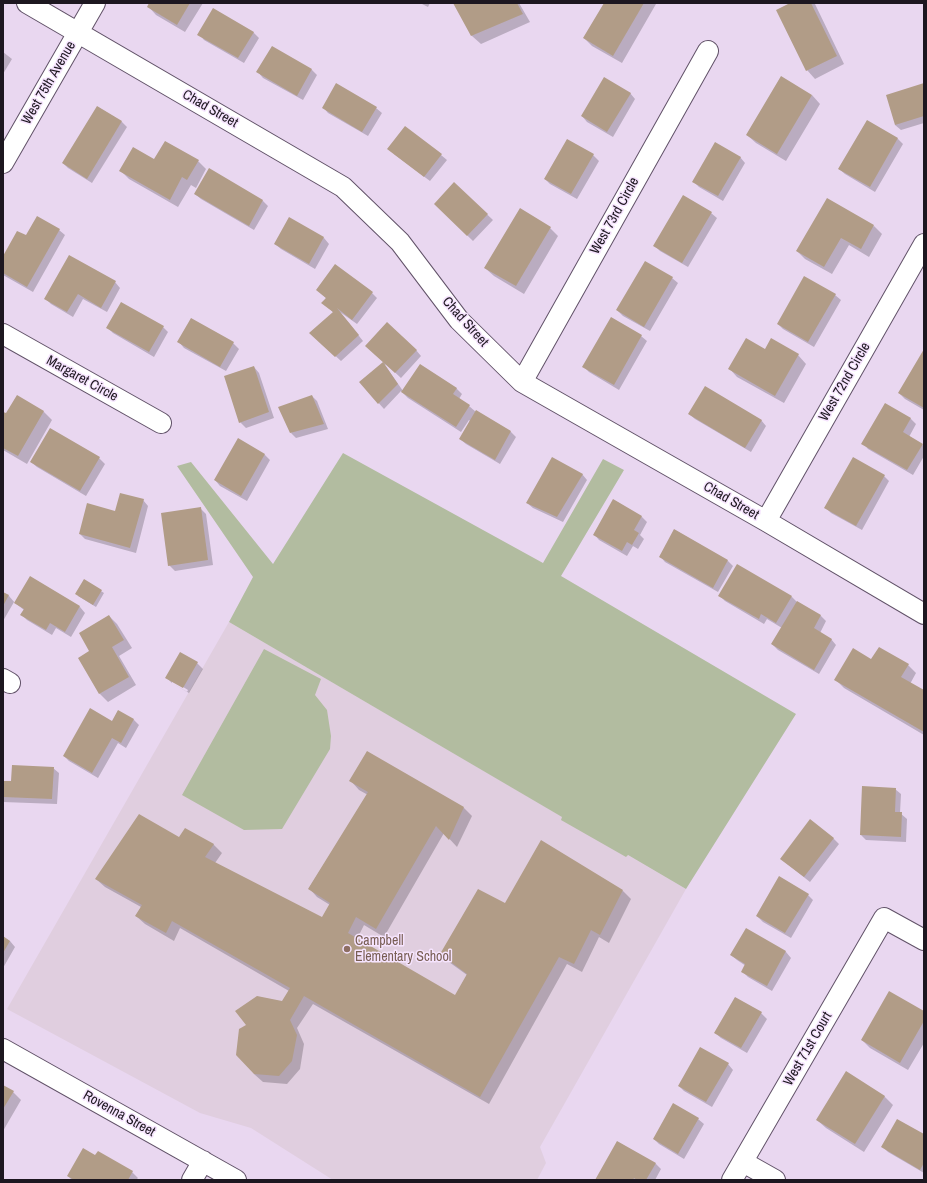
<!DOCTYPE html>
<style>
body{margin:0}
#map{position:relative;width:927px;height:1183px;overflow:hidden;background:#e9d7f0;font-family:"Archivo Narrow",sans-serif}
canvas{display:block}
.frame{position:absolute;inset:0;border:4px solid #1d1720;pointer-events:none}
</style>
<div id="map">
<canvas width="927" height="1183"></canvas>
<div class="frame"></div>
</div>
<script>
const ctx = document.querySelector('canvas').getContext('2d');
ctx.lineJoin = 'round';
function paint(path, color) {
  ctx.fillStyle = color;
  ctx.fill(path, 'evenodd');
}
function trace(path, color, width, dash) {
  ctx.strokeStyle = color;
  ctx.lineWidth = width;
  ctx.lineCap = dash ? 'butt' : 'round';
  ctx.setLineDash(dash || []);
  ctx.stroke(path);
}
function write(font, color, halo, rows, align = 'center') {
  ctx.font = font + ' "Archivo Narrow",sans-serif';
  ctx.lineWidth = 3;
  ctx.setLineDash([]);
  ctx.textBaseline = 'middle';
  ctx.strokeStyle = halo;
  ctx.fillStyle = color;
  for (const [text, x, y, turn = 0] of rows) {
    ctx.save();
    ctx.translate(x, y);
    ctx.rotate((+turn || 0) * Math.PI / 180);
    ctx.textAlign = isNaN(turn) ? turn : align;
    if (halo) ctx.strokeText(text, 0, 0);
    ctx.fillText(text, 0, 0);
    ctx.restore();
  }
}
paint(new Path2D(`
 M229,622L686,889L540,1147L546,1163L537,1180H333L251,1128L200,1113L7,1009Z`), '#e0cedf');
paint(new Path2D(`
 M343,453L543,563L603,459L624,470L561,576L796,714L686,889L628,855L626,857L561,820L562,817L229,622L253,577L177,466L191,462L273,564Z
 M264,649L321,679L315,695L327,710L331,736L330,749L282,829L244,830L182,795Z`), '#b2bca0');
paint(new Path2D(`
 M150,3H203L185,32L156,15L148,6Z
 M420,3H430L428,7Z
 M454,3H519L530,22L481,44L472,36Z
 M605,3H655L656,4L622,63L592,46L584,38Z
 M792,3H813L815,4L844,64L815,79L807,70Z
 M253,32L259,38L244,63L204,40L199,34Z
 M272,47L312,70L317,75L303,100L263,78L258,72Z
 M3,52L12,59L3,74Z
 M924,84V123L901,130L895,125Z
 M630,93L635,99L613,137L587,122L582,116Z
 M812,95L820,104L786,161L756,143L747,135Z
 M98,107L122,122L127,127L92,183L68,168L63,163Z
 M323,107L376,108L382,113L368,136L328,113Z
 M867,121L898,139L903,144L875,192L845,174L839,169Z
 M567,140L593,155L599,161L577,199L550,184L545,179Z
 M394,154L441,155L447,160L430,181Z
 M740,157L745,163L723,201L699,187L694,182Z
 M154,160L198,161L206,169L196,188L191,185L178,207L129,179L121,171Z
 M209,170L263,201L268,206L254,230L201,199L195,194Z
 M454,183L493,220L473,241L435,204Z
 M711,213L717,218L688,267L660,251L655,246Z
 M290,219L324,238L329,244L315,269L281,249L275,244Z
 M874,226L882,234L869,257L849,245L832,274L805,259L797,251Z
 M550,228L558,236L524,294L494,276L485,268Z
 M59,230L65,235L33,292L3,275V258L26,237Z
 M672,278L678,283L650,331L623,316L617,310Z
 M115,282L120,288L107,312L83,299L73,317L51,304L46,299Z
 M317,290L372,293L377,298L357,324L340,312L363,341L341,361L316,338L334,313L323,303L326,298Z
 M835,295L841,300L814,347L783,329L778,324Z
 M192,320L233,343L239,349L226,371L184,348L179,342Z
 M163,327L168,332L154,357L113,333L108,328Z
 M641,336L647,341L619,390L589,372L584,367Z
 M416,350L421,356L401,378L386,364L385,365L403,391L456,388L462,394L459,399L469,406L476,412L511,432L516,437L500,464L466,444L460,439L470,421L469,420L461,432L408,398L401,391L384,409L360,382L384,363Z
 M765,350L798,355L806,364L784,403L737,377L729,368Z
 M924,351V410L905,399L899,393Z
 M254,367L259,373L274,418L246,428L240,422Z
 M17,396L44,412L52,420L27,464L3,450V413L6,415Z
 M312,396L317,401L328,429L296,438L291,433Z
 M885,404L911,419L916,424L909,437L924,446V456L913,475L868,449L863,443Z
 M689,414L761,420L766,426L751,452L695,419Z
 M50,430L99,458L105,464L86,496L37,467L31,462Z
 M238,440L265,455L270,460L247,501L220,486L215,480Z
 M582,474L587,480L563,522L533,508L527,503Z
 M884,476L889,481L862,530L831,513L826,508Z
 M143,500L148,506L136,553L85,539L80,534L116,512Z
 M614,500L642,517L647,522L640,535L644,539L638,549L633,546L627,556L599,540L594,534Z
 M200,508L206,514L213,565L175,571L169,565Z
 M675,530L728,561L733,566L718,592L665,562L660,556Z
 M30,578L80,607L85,613L71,637L56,628L52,635L27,620L21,614L24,610L14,602L3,621V593L9,596L15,603Z
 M84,580L104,593L96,607L78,596Z
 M720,596L792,597L797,602L821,616L826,621L820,633L831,639L836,645L819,674L778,650L772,644L782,628L767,619L764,624L725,601Z
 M109,616L117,624L132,648L119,656L136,685L108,702L100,694L79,658L91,652Z
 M181,654L197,663L203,669L189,693L172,683L167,678ZM172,680L188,690L187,692L172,683Z
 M872,660L908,665L916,673L910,684L924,692V735L844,688L836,680Z
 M118,711L134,720L139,725L126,748L118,743L98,778L69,761L64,756L112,722Z
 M53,768L59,773L57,804L3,802V782H12Z
 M351,781L464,808L472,816L457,847L444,833L384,937L364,925L357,939L455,997L467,975L449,962L441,954L505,904L623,891L631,899L609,943L599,937L582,972L567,964L489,1104L313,1004L297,1028L304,1044L300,1069L287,1084L263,1082L254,1074L283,1002L289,991L180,928L174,941L145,924L136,916L141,907L105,887L96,879L180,838L213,844L222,853L215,863L322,918L330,905L317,897L309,888L368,795L359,790Z
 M895,789L901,794L900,813L907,819L906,842L866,840L861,835Z
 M833,838L839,844L810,882L781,859Z
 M808,895L813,900L791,938L763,922L757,916Z
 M746,930L786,952L791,958L772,991L748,977L743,972L746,966L737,960L731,955Z
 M3,937L10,941L15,947L3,968Z
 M735,998L761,1013L767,1019L747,1053L721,1038L715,1033Z
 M924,1012V1043L908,1070L870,1048L862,1040Z
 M728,1064L733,1070L712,1107L684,1091L679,1086Z
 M3,1086L13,1092L21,1100L3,1131Z
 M884,1096L893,1105L864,1152L826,1128L817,1120Z
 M698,1119L704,1124L684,1159L659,1144L654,1139Z
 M924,1136V1173L888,1152L882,1146Z
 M618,1142L656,1164L661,1169L655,1180H596Z
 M96,1157L132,1172L138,1178L136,1180H72L68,1176Z`), '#0003');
paint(new Path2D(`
 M149,3H190L177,25L147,7Z
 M453,3H517L523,14L471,36Z
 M604,3H644L613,56L583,38Z
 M790,3H811L837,56L806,71L776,10Z
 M213,8L254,32L238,58L197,35Z
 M272,46L312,69L297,96L256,72Z
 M781,76L812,95L777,154L746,135Z
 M604,77L631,93L607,132L581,116Z
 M336,83L377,107L362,132L322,108Z
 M924,83V116L895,125L886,95Z
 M97,106L122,121L87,179L62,163Z
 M867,120L898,138L870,187L838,169Z
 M405,126L442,154L424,177L387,149Z
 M567,139L594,154L571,194L544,179Z
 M165,141L199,160L187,180L182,177L170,200L119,171L133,147L154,159Z
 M715,142L741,157L718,196L692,182Z
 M209,168L263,200L249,226L194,194Z
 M454,182L488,214L467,236L434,204Z
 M683,195L712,212L682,263L653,246Z
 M827,198L874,225L861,249L841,238L824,267L796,251Z
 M520,208L551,227L516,286L484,268Z
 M37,216L60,229L27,287L3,273V256L17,231L26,235Z
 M289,217L324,237L309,264L274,244Z
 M69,255L116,281L101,308L78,294L67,312L44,299Z
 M645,261L673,277L644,327L616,310Z
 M335,264L373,292L352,320L337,308L359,335L335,357L309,333L333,312L321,303L326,298L316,290Z
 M804,276L836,294L808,342L777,324Z
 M121,302L164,326L149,352L106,328Z
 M611,317L642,335L614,385L582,367Z
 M191,318L234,342L220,367L177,342Z
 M387,322L417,350L395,373L365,346Z
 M746,338L765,349L771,338L799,354L775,396L728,369Z
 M924,349V408L898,393Z
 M383,362L398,384L378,404L359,382Z
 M420,364L457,388L453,394L470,405L456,427L401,392Z
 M254,366L269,412L239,423L224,376Z
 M705,386L762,420L745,448L688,414Z
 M17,395L44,411L18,456L3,448V412L6,413Z
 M312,395L324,424L290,433L278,407Z
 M885,403L911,418L903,432L923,444L907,470L861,444Z
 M476,410L511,431L495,460L459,439Z
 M50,428L100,457L80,491L30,462Z
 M238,438L265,454L241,496L214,480Z
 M552,457L583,474L557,517L526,503Z
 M853,457L885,475L856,526L824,508Z
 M120,493L144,499L130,548L79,534L87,503L115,511Z
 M613,499L642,516L634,530L639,533L632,545L627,542L622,551L593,535Z
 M201,507L208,560L168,566L161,513Z
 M674,529L728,560L713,588L659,557Z
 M737,564L792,596L776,623L761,614L759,619L718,596Z
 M30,576L80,606L65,632L50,623L46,630L20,615L24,609L14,603Z
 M84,579L102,590L93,605L75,594Z
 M3,592L9,595L3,606Z
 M797,601L821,615L814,628L832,639L814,670L771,644Z
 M109,615L124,640L112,647L129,677L99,694L78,658L89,651L79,633Z
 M879,647L909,664L901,677L924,690V732L834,680L853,648L871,659Z
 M180,652L198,662L183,688L165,678Z
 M90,708L112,721L118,710L134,719L121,743L112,738L92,773L63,756Z
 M367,751L464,807L449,840L436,826L376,929L356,917L348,933L455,995L467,974L440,954L478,889L505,903L541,840L623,890L600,935L591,930L574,964L559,957L480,1097L304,996L290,1020L297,1035L292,1061L279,1076L254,1074L236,1055L239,1029L246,1025L235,1011L257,996L282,1001L290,988L172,921L166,933L135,916L142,905L95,879L139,814L179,837L185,828L214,844L205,857L322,917L330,903L308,889L368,792L349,781Z
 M12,765L54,767L52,799L3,797V781H11Z
 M862,786L896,788L895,812H902L901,837L860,835Z
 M810,819L834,838L804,877L780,859Z
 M779,876L809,894L785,933L756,916Z
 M746,928L786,951L767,986L741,972L745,964L730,955Z
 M3,936L10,941L3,953Z
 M889,991L924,1011V1021L900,1063L861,1040Z
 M735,997L762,1012L741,1048L714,1033Z
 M700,1047L729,1063L706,1102L678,1086Z
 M846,1071L885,1096L855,1144L816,1120Z
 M3,1085L14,1091L3,1109Z
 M673,1103L699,1118L678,1154L653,1139Z
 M897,1119L924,1134V1163L920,1170L881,1147Z
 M617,1141L656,1163L646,1180H637L634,1178L633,1180H595Z
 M83,1148L95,1155L98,1151L133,1171L128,1180H74L67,1176Z`), '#b19c87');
const street = new Path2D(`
 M27,3L343,187L400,242L459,320L522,382L766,521L924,614
 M3,163L95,3
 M3,334L161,423
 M522,382L708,51
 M766,521L924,244
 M3,679L10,683
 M3,1049L236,1180
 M743,1162L775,1180
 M192,1180L203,1161
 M732,1180L884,918L924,940`);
trace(street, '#615268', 22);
trace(street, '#fff', 20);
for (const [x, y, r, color] of [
 [347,949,4,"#8d6e63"]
]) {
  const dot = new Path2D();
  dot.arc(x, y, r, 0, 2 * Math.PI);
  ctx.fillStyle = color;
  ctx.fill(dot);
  trace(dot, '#f6e4fe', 1.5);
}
write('14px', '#1d1720', '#f6e4fe', [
 ["West 75th Avenue",49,83,-60],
 ["Chad Street",210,109,30],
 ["West 73rd Circle",615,216,-61],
 ["Chad Street",465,322,48],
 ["Margaret Circle",82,379,29],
 ["West 72nd Circle",845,382,-60],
 ["Chad Street",731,501,30],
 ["West 71st Court",808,1049,-60],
 ["Rovenna Street",119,1114,29]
]);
write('14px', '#785e54', '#f6e4fe', [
 ["Campbell",355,941],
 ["Elementary School",355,957]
], 'left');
</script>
